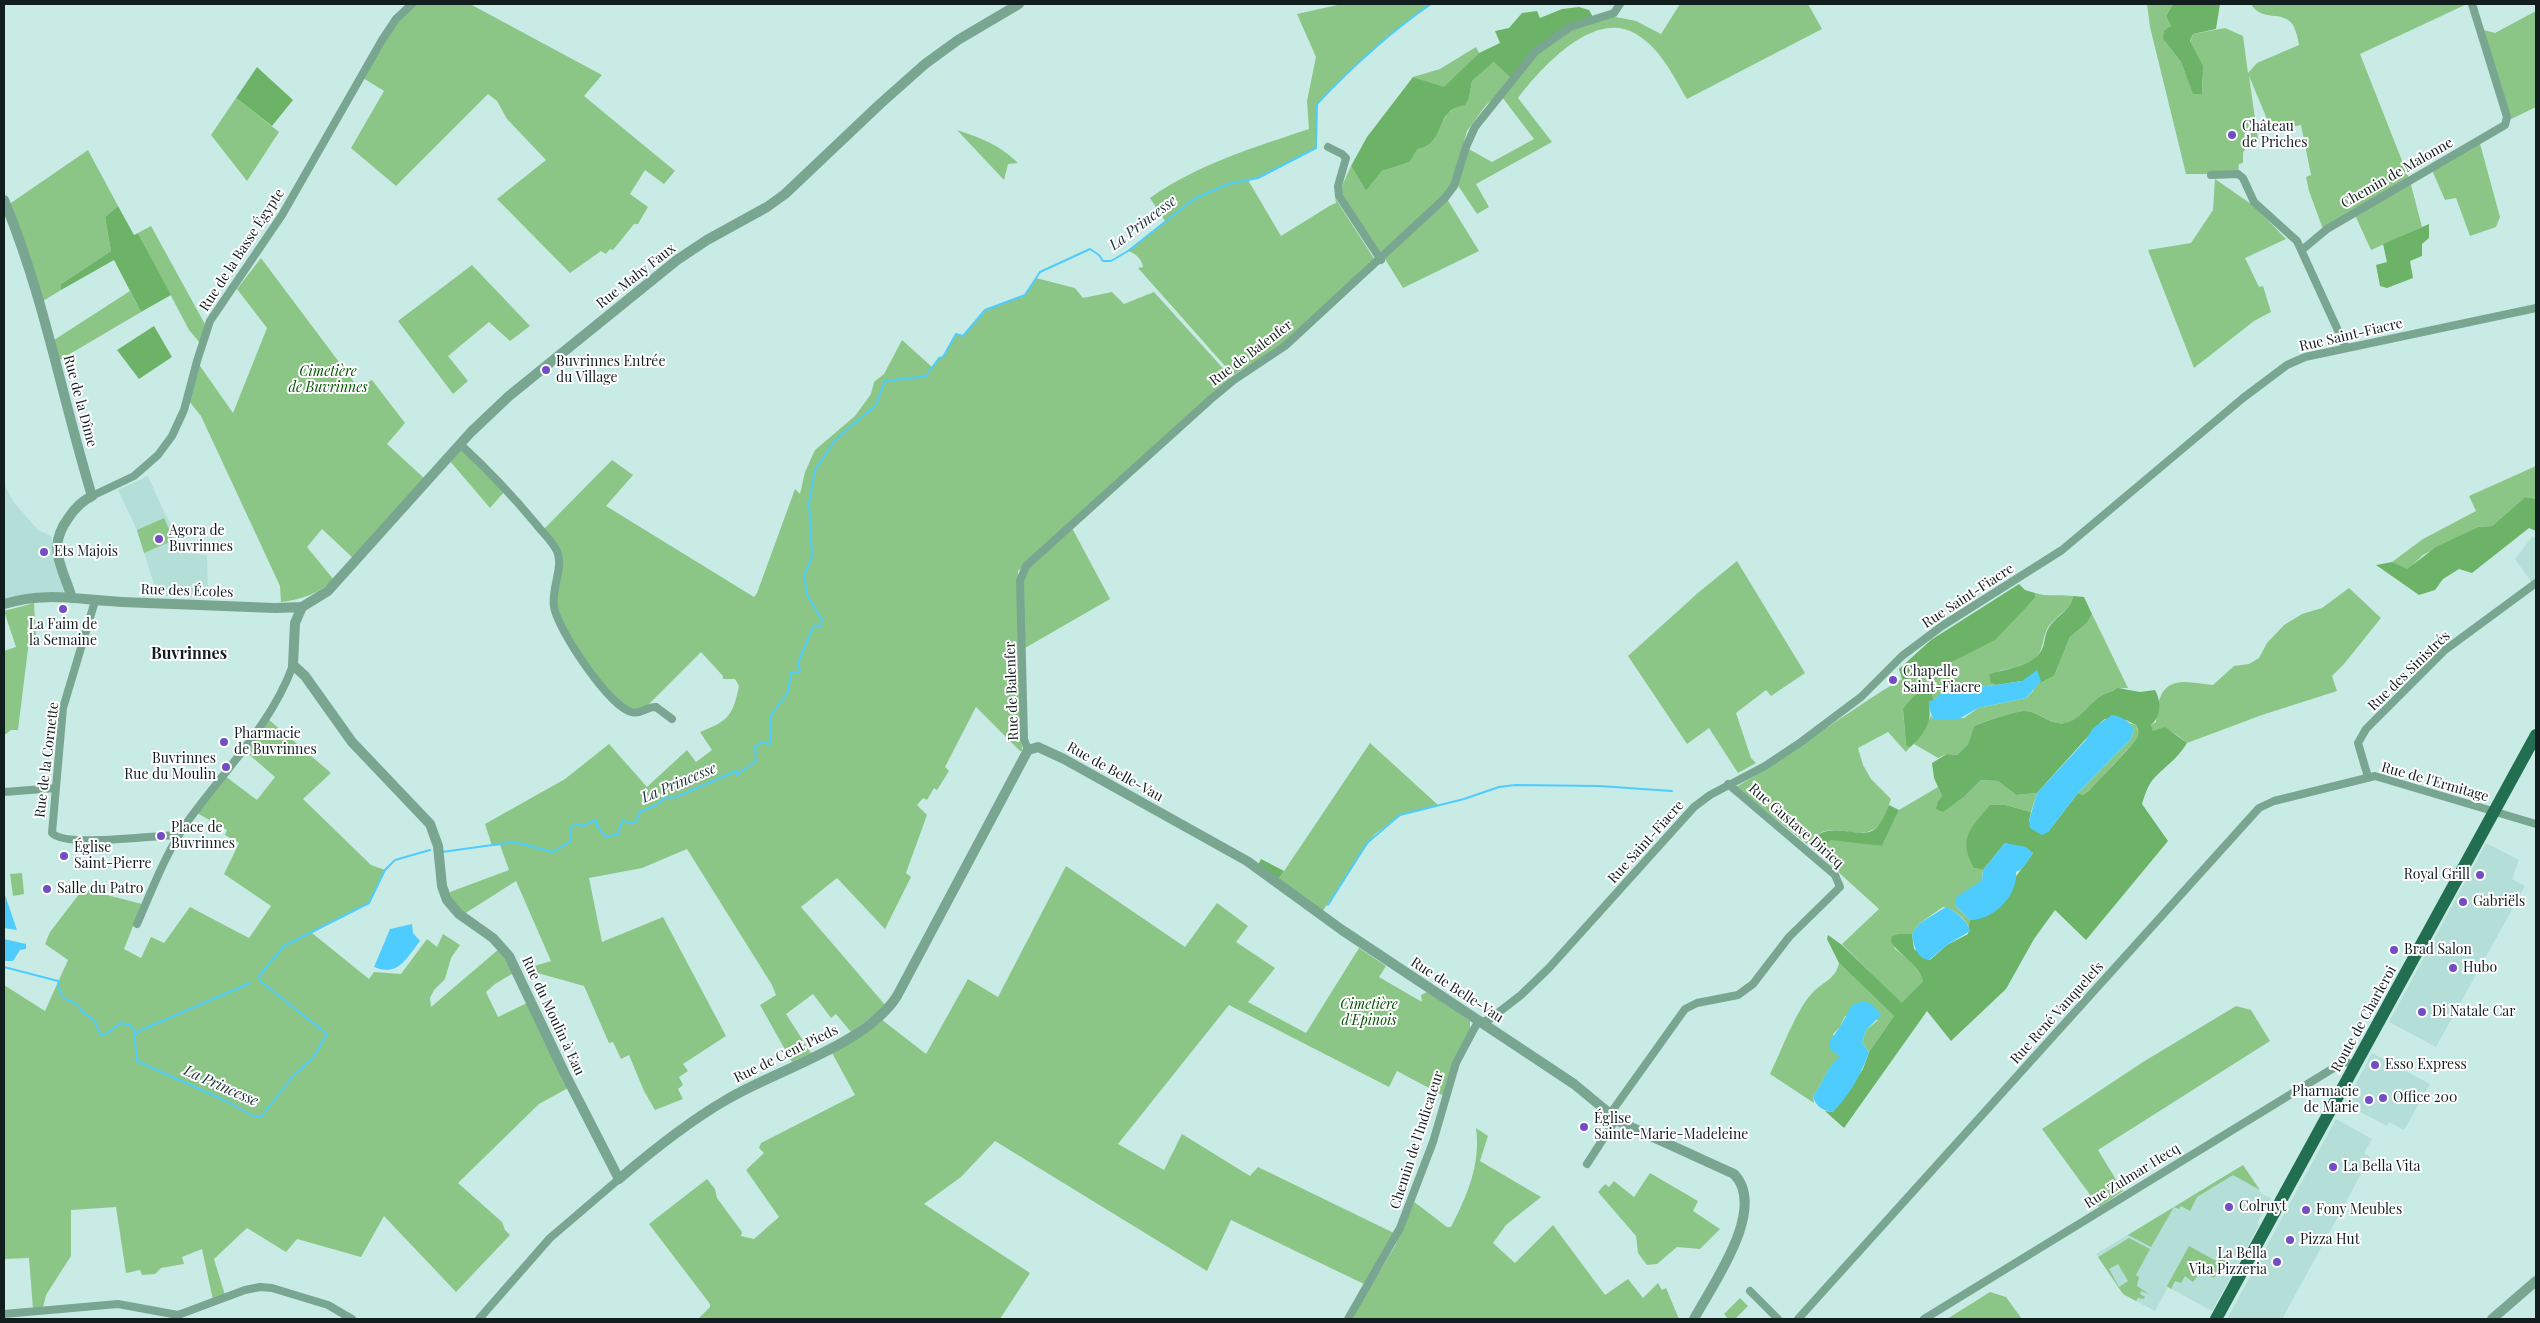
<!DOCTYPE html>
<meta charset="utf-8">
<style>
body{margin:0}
#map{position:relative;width:2540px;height:1323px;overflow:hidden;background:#c9ebe6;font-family:"Playfair Display",serif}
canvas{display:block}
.frame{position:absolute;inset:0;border:5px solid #121e1d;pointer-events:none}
</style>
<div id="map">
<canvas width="2540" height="1323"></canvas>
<div class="frame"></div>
</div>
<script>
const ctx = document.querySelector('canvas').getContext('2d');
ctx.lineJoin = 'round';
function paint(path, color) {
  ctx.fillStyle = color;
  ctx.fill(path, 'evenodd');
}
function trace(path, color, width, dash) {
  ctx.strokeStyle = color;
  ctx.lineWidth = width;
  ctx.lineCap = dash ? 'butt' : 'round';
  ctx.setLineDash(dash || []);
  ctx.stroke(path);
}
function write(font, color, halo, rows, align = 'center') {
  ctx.font = font + ' "Playfair Display",serif';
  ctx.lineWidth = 4;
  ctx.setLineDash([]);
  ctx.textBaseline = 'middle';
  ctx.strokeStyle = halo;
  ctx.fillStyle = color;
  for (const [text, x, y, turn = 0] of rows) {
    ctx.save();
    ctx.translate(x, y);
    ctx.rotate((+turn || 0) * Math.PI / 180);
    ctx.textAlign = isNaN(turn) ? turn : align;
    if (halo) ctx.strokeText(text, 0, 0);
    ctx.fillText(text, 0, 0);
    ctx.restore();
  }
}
paint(new Path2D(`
 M148,476L165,514L187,553L207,555L208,598L158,596L136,528L118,490Z
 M4,484L13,501L38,530L51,536L69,595L35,593L4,600Z
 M2533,536L2536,539V580L2532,583L2515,559Z
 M2486,843L2519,860L2512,879L2525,886L2436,1047L2389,1022Z
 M2372,1053L2430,1084L2404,1130L2389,1122L2387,1126L2345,1104Z
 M2336,1119L2372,1139L2364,1153L2370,1157L2338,1217L2282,1319H2227Z
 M2243,1165L2262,1194L2271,1198L2257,1223L2259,1225L2212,1311L2168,1287L2155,1311L2123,1294L2096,1254Z`), '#b4ded8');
paint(new Path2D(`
 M416,4H470L602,75L584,96L675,171L664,184L645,170L630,194L648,207L638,224H634L613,250L610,249L606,254L601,251L570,273L497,199L546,160L507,119L497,101L488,94L396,186L351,148L384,91L363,78L397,22Z
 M1342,4H1431C1389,33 1352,67 1317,104L1316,148L1258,178L1248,180L1281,236L1331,205L1336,203L1335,198L1375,260L1283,345L1233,375L1138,268L1143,267C1142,259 1135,253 1128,251L1165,221L1150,198C1198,164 1255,147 1309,129L1307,101L1316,57L1297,14Z
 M1680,4H1808L1822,29L1687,99C1673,76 1661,49 1636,34C1594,8 1540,69 1518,98L1552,142L1476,184L1489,207L1477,214L1457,184L1467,148L1492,162L1534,139L1502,97L1535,56L1563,33L1611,16L1636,21L1661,34Z
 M2147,4H2173L2166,16L2171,26L2163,39L2181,62L2193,93L2202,94C2204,69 2202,65 2190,43L2193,34L2225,28L2243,36L2248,73L2257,63L2299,45C2298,38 2296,31 2293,25C2282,9 2262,23 2251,4H2467L2360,54L2410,181L2422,227L2371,250L2354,213L2324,232L2309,191L2306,177L2311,175L2301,125L2272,131L2249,76L2258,139L2248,143L2243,153V163L2239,164L2238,174H2186L2150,27Z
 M2536,11V107L2507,121L2480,29L2495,33Z
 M1476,47L1479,53L1444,88L1413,77L1440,69Z
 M1495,61L1511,78L1499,94L1486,105L1467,131L1451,188L1381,254L1342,194V186L1351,166L1366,191L1382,171L1410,162L1416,149L1428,145L1448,113L1469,98L1472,81Z
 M236,98L279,132L247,181L211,135Z
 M957,130C981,138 1000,145 1018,163L1008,164L1004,180Z
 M2479,140L2500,217L2496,227L2470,236L2456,198L2445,200L2431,168Z
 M88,150L118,206L105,217L111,251L61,284V290L43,301L8,205Z
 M2215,179L2254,206L2286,239L2245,258L2259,287L2263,286L2271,312L2254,321L2194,368L2148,250L2191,243L2213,210Z
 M1447,199L1479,251L1403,288L1385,259Z
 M151,226L206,326L200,343L189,330L138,233Z
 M261,258L357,386L360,387L372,380L405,423L387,444L425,479L354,559L322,529L307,547L334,580C318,593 302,600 281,602L280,586L201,416L189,401L198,363L233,413L267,328L237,289Z
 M472,265L530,326L510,341L489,322L448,356L468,381L453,394L398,321Z
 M1036,278L1075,288L1083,298L1112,292L1124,304L1154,292L1229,375L1230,379L1018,571L1022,751H1020L976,707L945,767L949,771L937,790L934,788L927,800L923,798L917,805L927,815L906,873L911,877L885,929L837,878L801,907L886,1006L851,1032L836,1014L831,1018L813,994L786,1014L811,1053L792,1062L760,1005L776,995L772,985L687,849L642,868L589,878L602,942L663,917L726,1036L683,1064L688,1071L679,1077L683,1085L678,1089L683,1099L655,1110L644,1091L629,1055L621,1059L613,1042L609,1043L584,986L534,972L528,968L551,961L516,881L464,914L451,898L450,892L509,870L500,845L492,846L485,824L565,779L609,744L647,787L687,750L696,762L712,750L700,732C728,721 733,716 739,686L735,679H723V676L701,652L644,709L636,711L619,704L593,671L562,625L555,598L561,564L543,530L612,460L633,475L606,506L754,597L757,593L795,489L800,494L805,472L815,450L855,416L871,394L874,382L884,374L902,340L932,367L939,358L943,357L956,334L963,336L985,310L1025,295Z
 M130,291L141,312L58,361L54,340Z
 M459,450H464L505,491L490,508L449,460Z
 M2536,466V499L2525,497L2492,526L2478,527L2423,555L2407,570L2392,562L2423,539L2476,511L2469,496Z
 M164,518L174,540L144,553L137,530Z
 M1072,528L1110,599L1025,648L1022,588L1027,569Z
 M1737,561L1805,673L1771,696L1766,690L1736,713L1751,758L1756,763L1738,773L1709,728L1687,744L1628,656L1699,592Z
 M2349,588L2381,618L2344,664L2332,676L2337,691L2262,715L2187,743C2178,735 2166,725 2153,732L2151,725L2156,722C2157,714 2157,704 2160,698C2169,674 2194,684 2213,685L2234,666L2249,664L2259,658L2267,643L2284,625L2302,614L2322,608Z
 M2035,593C2048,597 2060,594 2073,596C2071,611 2054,616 2047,629C2042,639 2044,650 2035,658C2025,666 2011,668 1999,671L1991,683L1996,685L1968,688L1961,683L1934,700L1931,691L1903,710L1906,745L1909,748L1906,752L1888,732L1858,748L1863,765L1871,779L1891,799C1888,807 1883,822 1877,827C1855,845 1829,813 1808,845L1736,787C1794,754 1845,712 1902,679L1907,680L1954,661L2018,615L2035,598Z
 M34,603L36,637L29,641L18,730H11L6,734H4V651L16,647L4,611Z
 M2092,614L2128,688C2100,686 2091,716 2066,723C2052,726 2040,712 2026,711C2017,711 1982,722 1974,726L1968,744L1957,755L1947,754L1938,758L1914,744L1931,716L1933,719L1964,718L1978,708L2026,698L2033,691L2034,686L2054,676L2070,637L2087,623Z
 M268,719L331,773L303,799L371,865L385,870L369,903L312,933L369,979L374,972L401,974L427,939L437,947L443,934L460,945L451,958L445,979L434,990L430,998L431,1007L499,949L515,972L495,984L486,992L498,1017L529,1002L568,1088L539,1104L458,1183L502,1222L505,1230L510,1235L456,1292L384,1216L361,1257L297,1239L286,1252L247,1228L214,1259L225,1295L213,1300L202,1249L182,1257L184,1264L161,1268L155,1274L142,1275L140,1270L126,1273L116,1207L71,1210V1256L46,1295L43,1308L33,1309L29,1258L4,1259V985L45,1011L68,960L45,944L50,932L83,889L142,904L124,949L141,958L151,937L164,943L190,907L249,938L271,906L224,874L239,843L225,835L227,830L197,813L225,776L257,800L275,777L245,751Z
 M2128,723L2136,725L2139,734L2137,739L2090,790L2083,795L2078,793L2130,740L2134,730Z
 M1370,743L1438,805L1400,815L1374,835L1322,912L1278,880Z
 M1981,780L1998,781L2016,795L2037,793L2031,812L2006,805L1974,868L1983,870L1982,880L1955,905L1970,920V931C1968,920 1954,909 1943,907L1920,923L1912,934H1899L1894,948C1905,957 1920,967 1923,981L1902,1004L1842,944L1879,909L1814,850L1813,846L1824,837L1882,846L1899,810L1938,787L1942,796L1938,801L1966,795Z
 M1066,866L1185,947L1217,903L1248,926L1236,942L1275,968L1248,1002L1306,1033L1359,948L1386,966L1379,977L1422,1002L1421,995L1427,992L1470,1021V1031L1444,1096L1397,1071L1389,1087L1229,1005L1118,1144L1164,1170L1182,1134L1250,1176L1258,1167L1396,1234L1366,1285L1231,1220L1207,1271L995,1141L961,1177L924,1204L1030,1273L1000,1319H698L710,1307V1304L649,1224L707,1179L715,1189L717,1198L742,1232L741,1236L754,1239L779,1217L746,1170L764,1153L759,1148L761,1143L855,1095L831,1051L881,1019L926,1054L968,979L998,997Z
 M22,873L24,894L13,896L10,874Z
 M1839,963L1894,1016L1869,1052L1862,1043L1866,1030L1878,1020L1845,1016L1840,1027L1833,1034L1841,1056C1826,1068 1824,1082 1813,1096L1814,1103L1770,1074C1782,1050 1796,1009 1814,991C1825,981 1836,978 1839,963Z
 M2236,1006L2251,1010L2270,1041L2098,1150L2123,1191L2099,1207L2042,1129L2143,1062Z
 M1476,1128L1488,1136L1480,1161L1541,1197L1506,1225L1493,1243L1515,1263L1553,1225L1605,1295L1628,1279L1643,1298L1658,1283L1662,1290L1666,1288L1679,1319H1351L1395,1246L1413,1201L1447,1227H1451C1467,1196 1481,1164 1476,1128Z
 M2243,1165L2260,1190L2233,1175L2197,1197L2190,1211L2181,1206L2179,1209L2174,1207L2151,1247L2128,1235Z
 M1650,1173L1698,1201L1693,1211L1720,1229L1700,1249L1677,1247L1657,1264L1647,1265L1638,1253L1636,1236L1598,1192L1605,1184L1609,1187L1614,1181L1634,1197Z
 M2129,1238L2150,1249L2136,1275L2139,1277L2137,1286L2149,1294L2141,1291L2140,1294L2145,1297L2144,1299L2138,1298L2136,1301L2123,1294L2098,1257ZM2118,1264L2128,1281L2119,1287L2109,1269Z
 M2189,1246L2218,1262L2221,1258L2233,1266L2230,1270L2221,1266L2214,1278L2210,1276L2214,1266L2209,1264L2205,1273L2201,1271L2193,1282L2185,1276L2181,1283L2175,1281L2171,1289L2167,1286Z
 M1990,1292L2006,1297L2022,1319H1947Z
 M1740,1298L1748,1306L1735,1319H1728L1724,1314Z`), '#8cc687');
paint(new Path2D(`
 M2173,4H2220L2216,29L2193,34L2190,41L2203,66L2202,94H2193L2181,62L2163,39L2164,31L2171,26L2166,16Z
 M1579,7L1589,10L1593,17L1572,24L1511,78L1494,62L1472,81L1469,98L1465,105C1438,109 1444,133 1428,145C1425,147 1420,148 1417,149L1410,162L1382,171L1366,191L1351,166L1367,137L1413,77L1444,87L1479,53L1500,43L1495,31L1509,28L1522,13L1537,11L1540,18L1562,9Z
 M257,67L293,100L272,126L236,98Z
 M118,206L134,235L138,233L171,295L141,312L114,260L61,290V284L111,251L105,217Z
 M2429,224V238L2422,244V256L2410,261L2413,278L2387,288L2380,286L2376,265L2387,262L2383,244Z
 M154,326L172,357L139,379L117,350Z
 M2525,497L2536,499V531L2529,528L2472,573L2459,569L2443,579L2435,590L2419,595L2376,565L2392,562L2407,569L2436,547L2478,527L2492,526Z
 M2019,584L2025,590L2035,593V598L1995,640L1954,661L1907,680L1902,679L1899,669L1931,640Z
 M2073,596L2084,597L2092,614L2087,623L2070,637L2054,676L2034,686L2022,681L1996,685L1991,683L1989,675C2007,667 2034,668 2043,647C2045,641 2045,634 2048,629C2055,616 2071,611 2073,596Z
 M2118,688L2140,692L2155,690C2161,701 2162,716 2151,725L2153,731L2165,727L2187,743C2177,760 2161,769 2151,782C2147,788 2144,797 2142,804L2168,841L2086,940L2055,910L2034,939L2006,989L1951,1041L1927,1011L1844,1128L1825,1111L1833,1112L1863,1069L1869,1052L1894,1016L1839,963L1827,939L1828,935L1842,945L1902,1003L1923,981C1919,964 1900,956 1891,942L1892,936L1899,934H1912L1914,949L1930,960L1947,945L1968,934L1970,920L1988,915L2033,853L2005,843L1983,870L1974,868C1957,838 1971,828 1990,805H2006L2031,812L2029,821L2048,832L2078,793L2083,795L2090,790C2098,780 2135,744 2138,736C2139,732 2138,729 2136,725L2126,720L2105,719L2101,722L2037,793L2016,795L1998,781L1981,780L1966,795L1943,812L1936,809L1938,801L1942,796L1934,778L1932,763L1947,754L1957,755L1968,744L1974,726C1983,722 2016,711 2025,711C2039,711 2051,726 2065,723C2079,720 2085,709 2095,701C2102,694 2111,692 2118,688Z
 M1921,691H1931L1934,700L1929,708C1933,722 1920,740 1909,748L1906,745L1903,709L1912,698Z
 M1889,805L1899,810L1882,846L1831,840L1817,853L1813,846L1808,845C1829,813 1862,846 1878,826C1883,820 1886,811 1889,805Z
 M1261,859L1284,871L1278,880L1258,865Z`), '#6cb367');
paint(new Path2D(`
 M2037,670L2041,681L2026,698L1978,708L1959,719H1933L1929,708V701L1934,700L1952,683H1961L1968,688L1996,685L2022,681Z
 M2112,715C2121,716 2131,722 2134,730L2130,740L2078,793L2048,832L2042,835L2030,828L2029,821L2037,793L2085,741L2093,728Z
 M2005,843L2026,847L2033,853L2022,869L2016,872C2018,896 1993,920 1970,920L1955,905V898L1982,880L1983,870Z
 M4,892L17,930L4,928Z
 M1946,907C1955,911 1968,921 1970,931L1947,945L1929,960C1916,958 1914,946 1912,934L1920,923Z
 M412,924L413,933L420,941C406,959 398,977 374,967L390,929Z
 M4,939L26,944V949L20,950L13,961H4Z
 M1862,1001L1872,1004L1881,1015L1866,1030L1862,1043L1869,1052C1861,1075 1850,1094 1833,1112C1823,1111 1815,1106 1813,1096C1824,1082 1826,1068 1840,1056L1831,1051L1829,1042L1840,1027L1852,1005Z`), '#4fccfe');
trace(new Path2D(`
 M1480,4H1482
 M442,852L514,842L553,852L571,841L570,828L577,824L582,826L596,820L597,826L606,837L618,834L622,821L635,823L640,812L656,805L665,798L676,797L736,771L737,775L756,761L755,747L762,742L769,744L771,741L770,717L788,692L791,673H798L800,670L798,663L813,627H820L822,620L807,595L804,576L812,556L809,503L815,470L836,439L876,405L885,381L926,376L939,358L943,357L956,334L963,336L985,310L1025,295L1040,272L1090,249L1099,255L1103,261H1111L1128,251L1194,199L1228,184L1258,178L1316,148L1317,104C1352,67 1389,33 1431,4
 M1328,905L1367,843L1400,815L1464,799L1499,787L1515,785L1599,786L1672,791
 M4,967L58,981C61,1008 70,995 78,1006C87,1017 84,1013 95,1021L100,1034L104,1035L121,1023L130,1025L134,1030L137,1061L228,1102L255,1117H261L294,1075L313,1058L327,1034L260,981L259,976L284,946L369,903L385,870L395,860L430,850
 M134,1034L136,1035L139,1031L250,983`), '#4fccfe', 2);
trace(new Path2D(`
 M1328,147L1342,154L1346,158L1338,186L1339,196L1381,260
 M2211,175L2238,174L2243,178L2254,202L2297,241L2346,348
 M2302,250L2327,229L2505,125L2507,117L2472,4
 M460,444C487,469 512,495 536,524C542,532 552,541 557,551C564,568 551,588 554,607C558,630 608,705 631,712C642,715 647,706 656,707L672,719
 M92,496L134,476L158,455L172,436L184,410L197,361L210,321L282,215L382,40L396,19L412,4
 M95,601L63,708L52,833C65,848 157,835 179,835
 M1028,750L1024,739L1020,581L1026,566L1211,399L1234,380L1285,346L1444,199L1454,186L1466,147L1475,127L1535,52L1570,27L1614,13L1620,4
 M2368,777L2358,743L2366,729L2445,650L2536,583
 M4,792L56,788
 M137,924C152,890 166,852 188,821C224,771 272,724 293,665
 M1610,1114L1685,1009L1697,1003L1738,995L1753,984L1789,937L1840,887L1835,875L1728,784
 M1587,1164L1616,1119
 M1750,1291L1778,1319
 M4,1314L118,1304L178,1315L245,1290L260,1287L272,1288L328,1305L352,1319
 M479,1319L550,1238L619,1179
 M1348,1319L1400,1228L1433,1142L1456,1063L1474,1029L1477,1024L1490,1019L1521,995L1549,968L1694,807L1710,795L1765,766L1801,742L1861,697L1902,656L1942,626L2062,550L2243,398L2287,365L2305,357L2536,308
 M1798,1319L2259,808L2274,801L2375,776L2536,824
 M1924,1319L2332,1069L2345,1062L2356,1065`), '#79a691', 8);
trace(new Path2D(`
 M4,200C44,296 62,398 92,496C82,501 75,508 69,517C46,548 62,565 72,598
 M4,604C46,591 79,600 122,602C173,604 224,606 275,608L302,607L328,591L471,432L509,396L677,260L707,240L767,207L785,194L880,104L925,64L958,40L1019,4
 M302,607L295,623L293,665L305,676L352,742L430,824L438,846L442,886L447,900L459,914L493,938L509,956L564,1072L619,1179C653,1150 688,1122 726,1100C776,1070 866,1045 897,996L1028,750L1038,747L1064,759L1247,861L1342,930L1574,1084L1620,1122L1734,1174C1768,1209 1712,1285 1694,1319
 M2492,1319L2536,1281`), '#79a691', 10);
trace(new Path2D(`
 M2216,1319L2536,735`), '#216e51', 12);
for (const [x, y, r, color] of [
 [2232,135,5,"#724dc6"],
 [546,370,5,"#724dc6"],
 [159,539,5,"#724dc6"],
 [44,552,5,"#724dc6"],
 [63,609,5,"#724dc6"],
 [1893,680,5,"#724dc6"],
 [224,742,5,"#724dc6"],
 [226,767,5,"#724dc6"],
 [161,836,5,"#724dc6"],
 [64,856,5,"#724dc6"],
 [2480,875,5,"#724dc6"],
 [47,889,5,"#724dc6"],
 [2463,902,5,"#724dc6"],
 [2394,950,5,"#724dc6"],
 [2453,968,5,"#724dc6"],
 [2422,1012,5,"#724dc6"],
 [2375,1065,5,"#724dc6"],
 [2383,1098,5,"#724dc6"],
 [2369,1100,5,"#724dc6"],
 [1584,1127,5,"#724dc6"],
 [2333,1167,5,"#724dc6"],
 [2229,1207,5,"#724dc6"],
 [2306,1210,5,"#724dc6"],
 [2290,1240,5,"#724dc6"],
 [2277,1262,5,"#724dc6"]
]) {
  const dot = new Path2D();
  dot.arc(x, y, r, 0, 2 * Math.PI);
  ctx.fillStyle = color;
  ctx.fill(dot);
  trace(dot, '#fff', 2);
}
write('14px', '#121e1d', '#fff', [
 ["Château",2242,127],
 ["de Priches",2242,143],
 ["Buvrinnes Entrée",556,362],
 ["du Village",556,378],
 ["Agora de",169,531],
 ["Buvrinnes",169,547],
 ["Ets Majois",54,552],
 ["La Faim de",63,625,"center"],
 ["la Semaine",63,641,"center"],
 ["Chapelle",1903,672],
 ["Saint-Fiacre",1903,688],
 ["Pharmacie",234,734],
 ["de Buvrinnes",234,750],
 ["Buvrinnes",216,759,"right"],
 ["Rue du Moulin",216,775,"right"],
 ["Place de",171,828],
 ["Buvrinnes",171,844],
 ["Église",74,848],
 ["Saint-Pierre",74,864],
 ["Royal Grill",2470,875,"right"],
 ["Salle du Patro",57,889],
 ["Gabriëls",2473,902],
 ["Brad Salon",2404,950],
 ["Hubo",2463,968],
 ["Di Natale Car",2432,1012],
 ["Esso Express",2385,1065],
 ["Pharmacie",2359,1092,"right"],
 ["de Marie",2359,1108,"right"],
 ["Office 200",2393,1098],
 ["Église",1594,1119],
 ["Sainte-Marie-Madeleine",1594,1135],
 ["La Bella Vita",2343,1167],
 ["Colruyt",2239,1207],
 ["Fony Meubles",2316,1210],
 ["Pizza Hut",2300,1240],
 ["La Bella",2267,1254,"right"],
 ["Vita Pizzeria",2267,1270,"right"]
], 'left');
write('14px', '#121e1d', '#fff', [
 ["Chemin de Malonne",2397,173,-30],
 ["Rue de la Basse Égypte",242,250,-57],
 ["Rue Mahy Faux",636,276,-38],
 ["Rue Saint-Fiacre",2351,335,-13],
 ["Rue de Balenfer",1251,353,-37],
 ["Rue de la Dîme",80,401,75],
 ["Rue des Écoles",187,591,2],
 ["Rue Saint-Fiacre",1968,596,-33],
 ["Rue des Sinistrés",2409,671,-44],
 ["Rue de Balenfer",1012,691,-92],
 ["Rue de la Cornette",47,760,-83],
 ["Rue de Belle-Vau",1115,772,29],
 ["Rue de l'Ermitage",2435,782,16],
 ["Rue Gustave Diricq",1796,826,41],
 ["Rue Saint-Fiacre",1646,842,-48],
 ["Rue de Belle-Vau",1457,990,33],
 ["Rue René Vanquelefs",2057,1013,-48],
 ["Rue du Moulin à Eau",553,1016,65],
 ["Route de Charleroi",2364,1019,-61],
 ["Rue de Cent Pieds",786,1054,-26],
 ["Chemin de l'Indicateur",1417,1140,-72],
 ["Rue Zulmar Hecq",2132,1176,-32]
]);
write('italic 14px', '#005000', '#fff', [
 ["Cimetière",328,372],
 ["de Buvrinnes",328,388],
 ["Cimetière",1369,1005],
 ["d'Epinois",1369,1021]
]);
write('italic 15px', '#1c313b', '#fff', [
 ["La Princesse",1143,223,-37],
 ["La Princesse",679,783,-23],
 ["La Princesse",221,1086,24]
]);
write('bold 16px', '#121e1d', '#fff', [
 ["Buvrinnes",189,654]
]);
</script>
